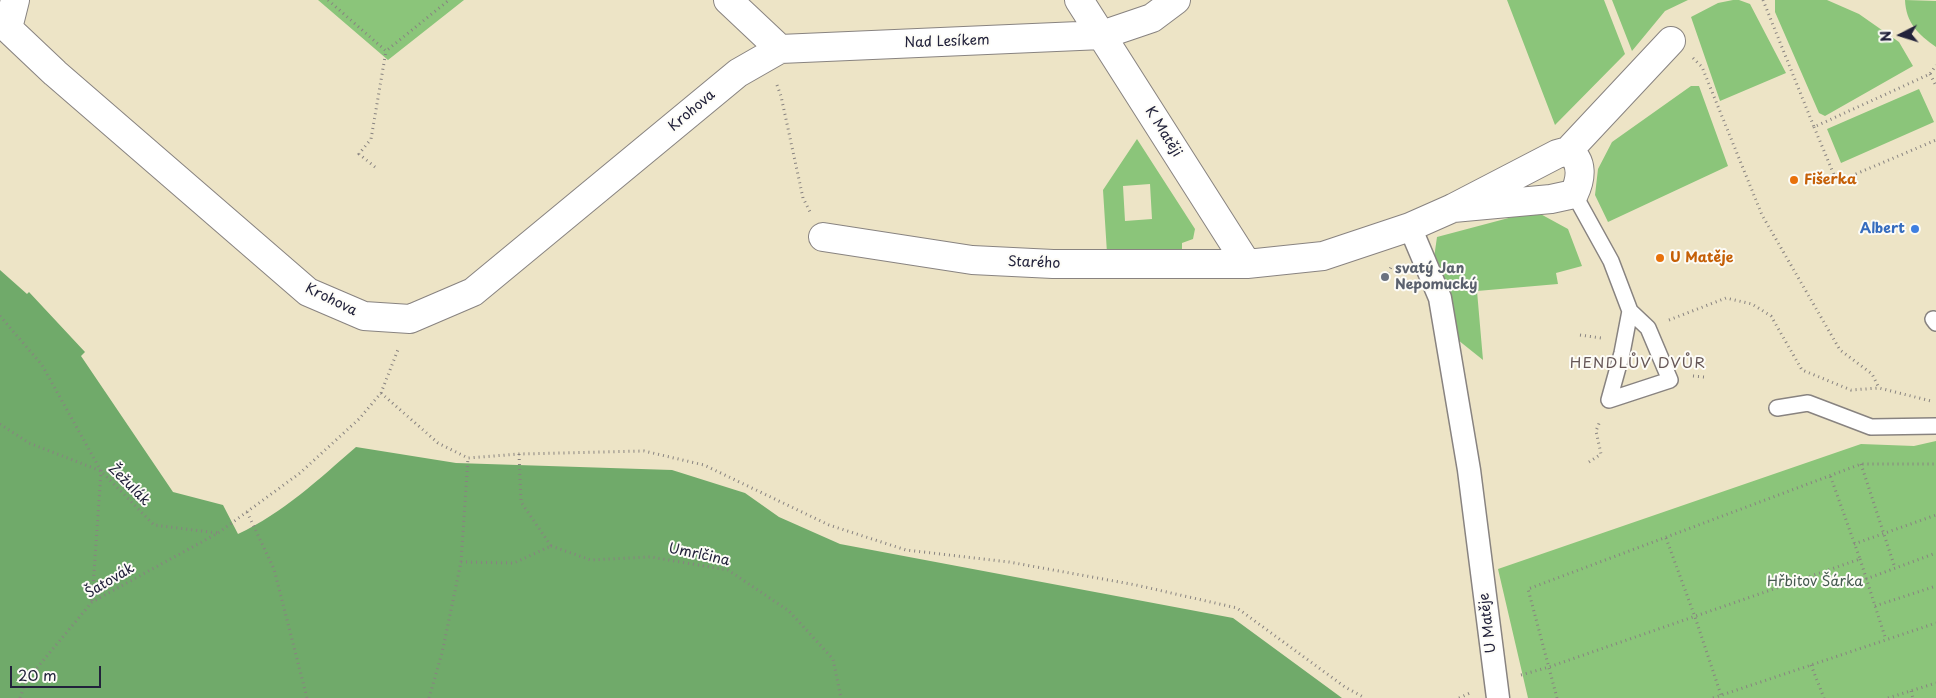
<!DOCTYPE html>
<meta charset="utf-8">
<style>
body{margin:0}
#map{position:relative;width:1936px;height:698px;overflow:hidden;background:#ede4c6;font-family:"Playpen Sans",sans-serif}
canvas{display:block}
.north{position:absolute;left:1876px;top:10px;width:50px;height:50px;-webkit-text-stroke:4px #fdfcf7;paint-order:stroke;rotate:265deg;font-size:14px;font-weight:700;line-height:20px;text-align:center;color:#22223b}
.north::after{content:'';display:block;margin:auto;width:18px;height:22px;background:#22223b;clip-path:polygon(50% 0,100% 100%,50% 72%,0 100%)}
.scale{position:absolute;left:10px;top:666px;width:91px;height:22px;box-sizing:border-box;border:2px solid #22223b;border-top:0;padding-left:6px;font-size:15px;line-height:18px;white-space:nowrap;color:#22223b;-webkit-text-stroke:4px #fdfcf7;paint-order:stroke}
</style>
<div id="map">
<canvas width="1936" height="698"></canvas>
<div class="north">N</div>
<div class="scale">20 m</div>
</div>
<script>
const ctx = document.querySelector('canvas').getContext('2d');
ctx.lineJoin = 'round';
function paint(path, color) {
  ctx.fillStyle = color;
  ctx.fill(path, 'evenodd');
}
function trace(path, color, width, dash) {
  ctx.strokeStyle = color;
  ctx.lineWidth = width;
  ctx.lineCap = dash ? 'butt' : 'round';
  ctx.setLineDash(dash || []);
  ctx.stroke(path);
}
function write(font, color, halo, rows, align = 'center') {
  ctx.font = font + ' "Playpen Sans",sans-serif';
  ctx.lineWidth = 4;
  ctx.setLineDash([]);
  ctx.textBaseline = 'middle';
  ctx.strokeStyle = halo;
  ctx.fillStyle = color;
  for (const [text, x, y, turn = 0] of rows) {
    ctx.save();
    ctx.translate(x, y);
    ctx.rotate((+turn || 0) * Math.PI / 180);
    ctx.textAlign = isNaN(turn) ? turn : align;
    if (halo) ctx.strokeText(text, 0, 0);
    ctx.fillText(text, 0, 0);
    ctx.restore();
  }
}
paint(new Path2D(`
 M318,0H464L388,60Z
 M1507,0H1604L1625,54L1555,125Z
 M1612,0H1688L1665,11L1632,51Z
 M1733,0H1739L1750,4L1786,73L1720,101L1691,17L1718,3Z
 M1775,0H1827L1859,14L1899,42L1913,66L1825,116L1819,113L1775,12Z
 M1905,0L1936,1V47C1918,34 1906,23 1905,0Z
 M1691,86H1699L1728,166L1608,222L1595,195L1598,169L1612,142Z
 M1919,89L1934,122L1841,163L1827,129Z
 M1137,139L1195,229L1193,239L1182,243V251L1107,253L1103,190ZM1150,184L1152,219L1125,221L1123,186Z
 M1535,211L1568,229L1582,266L1556,273L1558,284L1477,291L1483,360L1458,340L1449,290L1434,258L1437,237Z
 M1936,441V698H1528L1498,569L1861,444L1914,446Z`), '#8bc57a');
paint(new Path2D(`
 M0,270L27,294L29,292L85,352L81,356L173,492L223,505L238,534C283,513 319,479 356,447L456,463L672,470L745,493L779,517L840,544L1233,618L1342,698H0Z`), '#70aa6a');
const service = new Path2D(`
 M1574,194L1611,261L1630,311L1648,328L1670,380L1609,400L1622,353L1630,311
 M1933,319L1936,323
 M1777,408L1808,403L1871,427L1936,426`);
const pedestrian = new Path2D(`
 M1410,227L1440,298L1469,470L1498,698`);
const minor = new Path2D(`
 M728,0L780,49L1102,35L1152,18L1176,0
 M1079,0L1247,264
 M0,21L55,73L308,292L364,316L410,319L473,292L738,73L780,49
 M8,28L15,0
 M1568,151L1671,41
 M823,237L972,260L1053,264H1247L1323,256L1410,227L1453,208L1557,154L1568,151C1584,161 1581,179 1574,194L1551,199L1453,208`);
trace(service, '#888380', 18);
trace(pedestrian, '#888380', 25);
trace(minor, '#888380', 30);
trace(new Path2D(`
 M328,0L386,51L449,0
 M1763,0L1814,127L1930,74L1936,65
 M1693,58L1702,67L1762,215L1840,350L1872,374L1879,388
 M1930,74L1936,86
 M777,85L781,96L803,198L810,212
 M1814,127L1837,182L1936,140
 M375,167L359,154L371,139L386,51
 M1388,273L1392,265
 M0,316L42,365L101,471L92,602
 M1669,320L1726,298L1752,304L1771,316L1802,370L1851,390L1879,388L1931,401
 M1580,335L1601,338
 M1693,376L1704,377
 M381,393L438,443L468,458L519,454L644,451L704,465L829,525L906,550L1009,562L1136,585L1237,608L1345,687L1365,698
 M0,424L29,443L101,471L154,525L217,533
 M519,454L521,502L551,546
 M1589,462L1601,454L1596,431L1600,421
 M1861,464L1895,568
 M247,512L274,569L307,698
 M1666,538L1695,617L1721,695
 M1854,544L1936,515
 M551,546L591,560L651,557L728,570L789,611L833,659L841,698
 M1860,559L1886,640
 M461,562L514,563L551,546
 M1866,579L1936,553
 M1875,606L1936,586
 M1811,665L1824,698
 M1521,675L1549,667L1860,559L1830,475
 M1911,691L1913,698
 M20,698L26,681L92,602L218,533L300,473L359,419L381,393L399,347
 M429,698L442,653L461,562L468,458
 M1459,698L1470,693
 M1557,698L1528,589L1861,464H1936
 M1713,698L1936,623
 M1888,698L1936,683`), '#888380', 3, [1, 4]);
trace(service, '#fff', 15);
trace(pedestrian, '#fff', 22);
trace(minor, '#fff', 28);
for (const [x, y, r, color] of [
 [1794,180,5,"#e8710a"],
 [1915,229,5,"#3f7fe0"],
 [1660,258,5,"#e8710a"],
 [1385,277,5,"#6b7280"]
]) {
  const dot = new Path2D();
  dot.arc(x, y, r, 0, 2 * Math.PI);
  ctx.fillStyle = color;
  ctx.fill(dot);
  trace(dot, '#fdfcf7', 2);
}
write('14px', '#22223b', '#fdfcf7', [
 ["Nad Lesíkem",947,42,-2],
 ["Krohova",692,111,-40],
 ["K Matěji",1163,132,58],
 ["Starého",1034,263,2],
 ["Krohova",331,300,26],
 ["Žežulák",129,485,45],
 ["Umrlčina",699,555,12],
 ["Šatovák",110,581,-31],
 ["U Matěje",1488,623,-97]
]);
write('bold 14px', '#c56008', '#fdfcf7', [
 ["Fišerka",1804,180],
 ["U Matěje",1670,258]
], 'left');
write('bold 14px', '#366cbe', '#fdfcf7', [
 ["Albert",1905,229]
], 'right');
write('bold 14px', '#5b616d', '#fdfcf7', [
 ["svatý Jan",1395,269],
 ["Nepomucký",1395,285]
], 'left');
write('14px', '#475b51', '#fdfcf7', [
 ["Hřbitov Šárka",1815,582]
]);
ctx.letterSpacing = '1px';
write('15px', '#665757', '#fdfcf7', [
 ["HENDLŮV DVŮR",1638,364]
]);
ctx.letterSpacing = '0px';
</script>
